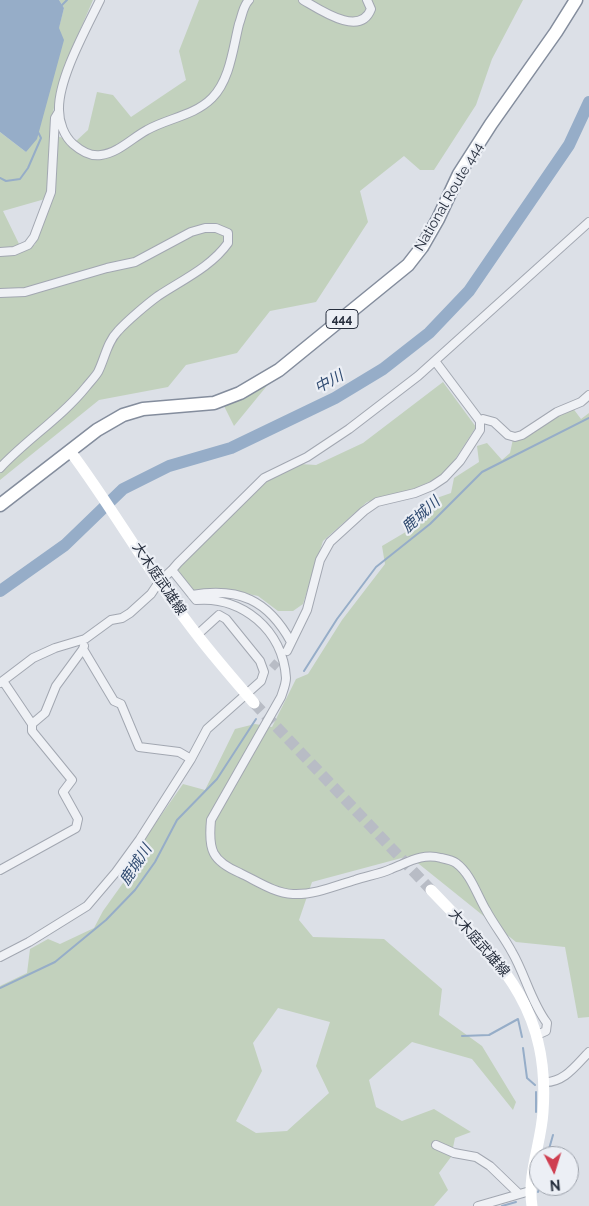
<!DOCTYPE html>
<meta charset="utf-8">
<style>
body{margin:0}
#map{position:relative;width:589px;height:1206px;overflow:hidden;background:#dce0e7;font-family:Raleway,sans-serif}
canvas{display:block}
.north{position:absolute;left:529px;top:1146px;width:50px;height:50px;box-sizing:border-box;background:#eceff5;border:1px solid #9da2ab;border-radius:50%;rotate:175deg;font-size:14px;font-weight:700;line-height:20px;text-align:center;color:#262e3d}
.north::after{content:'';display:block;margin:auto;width:18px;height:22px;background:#cf3e50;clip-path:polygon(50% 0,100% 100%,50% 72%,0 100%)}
</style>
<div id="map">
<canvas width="589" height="1206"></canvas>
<div class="north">N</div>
</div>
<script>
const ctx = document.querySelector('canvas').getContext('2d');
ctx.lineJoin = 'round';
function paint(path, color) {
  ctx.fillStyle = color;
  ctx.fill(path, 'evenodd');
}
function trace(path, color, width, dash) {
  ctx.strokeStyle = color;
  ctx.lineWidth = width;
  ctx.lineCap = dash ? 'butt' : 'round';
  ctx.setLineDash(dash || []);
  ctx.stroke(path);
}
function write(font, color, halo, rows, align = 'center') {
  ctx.font = font + ' Raleway,"Noto Sans JP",sans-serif';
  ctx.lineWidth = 4.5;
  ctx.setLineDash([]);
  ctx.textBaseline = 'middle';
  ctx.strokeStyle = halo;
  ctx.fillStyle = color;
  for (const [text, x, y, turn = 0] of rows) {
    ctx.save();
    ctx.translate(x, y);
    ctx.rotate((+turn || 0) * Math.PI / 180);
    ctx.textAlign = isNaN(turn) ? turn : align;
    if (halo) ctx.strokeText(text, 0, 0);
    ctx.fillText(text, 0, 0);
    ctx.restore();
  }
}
paint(new Path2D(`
 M59,0H93L64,67L53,112L54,135L75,142L88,130L97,92L113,95L131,117L186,80L179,51L199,0H523L492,59L476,105L434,170H420L404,156L360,191L368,222L316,302L270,311L237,353L186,365L168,387L99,400L0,480V132L26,152L64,8ZM45,199L35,245L21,248L3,211Z
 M270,382L234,426L224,406Z
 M443,382L476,427L445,475L416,488L367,502L323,541L303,604L293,611H278L258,596L224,589L192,591L177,568L269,479L300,464L316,465L363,443Z
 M572,407L581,419L589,413V1017L578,1018L565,947L516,942L409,856L312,882L299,920L313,937L384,939L442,989L439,1015L482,1046L516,1102L513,1110L472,1059L412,1042L369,1080L376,1107L402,1121L434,1109L471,1132L455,1138L451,1157L439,1173L448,1190L434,1206H0V986L27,973L30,949L48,939L60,944L94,928L103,911L143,855L145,838L183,784L205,790L235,729L255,724L272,727L296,679L308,674L342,620L385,564L382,546L426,520L431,500L451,493L454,478L479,462L477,446L487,443L502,460L510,453L513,439ZM278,1008L330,1022L316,1066L329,1093L287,1131L256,1133L236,1121L262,1071L253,1043Z`), '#c2d1bd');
paint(new Path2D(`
 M0,0H59L64,8L59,28L64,40L37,139L26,152L0,132Z`), '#96adc8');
trace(new Path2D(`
 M62,5L67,0
 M0,178L6,181L20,179L28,168L41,138L38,132
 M304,671L337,619L376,567L430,524L482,472L589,418
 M0,988L55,962L106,920L135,890L155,862L177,820L217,779L256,719
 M462,1036L489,1035L518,1019L522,1037
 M523,1048L527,1078L535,1085
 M536,1092V1112
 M547,1156L553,1135
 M538,1192L540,1186
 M502,1206L516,1202`), '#96adc8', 2);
trace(new Path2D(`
 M0,591L65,545L123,489L169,466L231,448L335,398L383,369L429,333L469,291L569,145L589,102`), '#96adc8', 12);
trace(new Path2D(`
 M272,668L286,652`), '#b8bcc5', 8, [8, 4]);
trace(new Path2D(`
 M254,703L431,890`), '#b8bcc5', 11, [11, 5.5]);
const minor = new Path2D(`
 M100,0C86,29 58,79 59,110C59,122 64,136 73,144C81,151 90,157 101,155C118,153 132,138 147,130C168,118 194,116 212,98C230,80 233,48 239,24C242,16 243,6 249,0
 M303,0C319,9 360,38 371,9L367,0
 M0,252L14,251L28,245L34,237L51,192L55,118L58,113
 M0,293L25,292L107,268L135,262L191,232L205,228H216L228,233V243C211,267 182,280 158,296C147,304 127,321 118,331C107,342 105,358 98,372C95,377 90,382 86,387C62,417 27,439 0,468
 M480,421L483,419L494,422L508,435L515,437L522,435L557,412L581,402L589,395
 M172,570L196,600C242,596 283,630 286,678C286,684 283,691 281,697L211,820C208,850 212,861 240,873C257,881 274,893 293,894C314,895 335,886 355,880C367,876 380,874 391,869C409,862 422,853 441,858C446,859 452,860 456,863C471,874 477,895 486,910C494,925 504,937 512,952C525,974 531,1002 547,1023L546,1031L537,1035
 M192,595C239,587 268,600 291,642
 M197,635L219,615
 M83,649L114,701L121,704L139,747L179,752L191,759
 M287,651L307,610L320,560L330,542L364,511L377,502L415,493L432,486L444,478L460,461L480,430V421L435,361
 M3,681L32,724L45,713L56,686L83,649L84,646
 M0,683L33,658L55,648L85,639L111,620L122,618L130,613L151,594L159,582L172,570L178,563L264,478L307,457L349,429L418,376L589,222
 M0,870L76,828L78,819L63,792L72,780L32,731V724
 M0,957L29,942L87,906L116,872L140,839L191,759L207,729L261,681L264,672L260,661L226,619L219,615
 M544,1082C564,1083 576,1065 589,1052
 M436,1145L454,1153L476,1157L490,1166L518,1193
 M478,1206L530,1191`);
const trunk = new Path2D(`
 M0,505L97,430L123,415L143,409L214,403L240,393L279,370L408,265L422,247L438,219L459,174L491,124L556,32L576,0`);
trace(minor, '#a2a7b1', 10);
trace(trunk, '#848d9d', 15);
trace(minor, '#eff1f5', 8);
trace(new Path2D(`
 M70,451C115,511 151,577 198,636C215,658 235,681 254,703
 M431,890C498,960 551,1006 543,1112C541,1144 527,1174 532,1206`), '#fff', 11);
trace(trunk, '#fff', 12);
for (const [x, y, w] of [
 [342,319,32]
]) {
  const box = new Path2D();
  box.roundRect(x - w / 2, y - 9.5, w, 19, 4);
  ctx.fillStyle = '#eceff5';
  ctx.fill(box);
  trace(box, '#262e3d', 1);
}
write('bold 12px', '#262e3d', null, [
 ["444",342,319]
]);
write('14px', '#262e3d', '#eceff5', [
 ["National Route 444",449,197,-60],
 ["大木庭武雄線",159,579,56],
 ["大木庭武雄線",479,943,49]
]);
write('italic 15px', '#304b71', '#eceff5', [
 ["中川",329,382,-29],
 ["鹿城川",421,515,-42],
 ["鹿城川",136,865,-57]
]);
</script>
